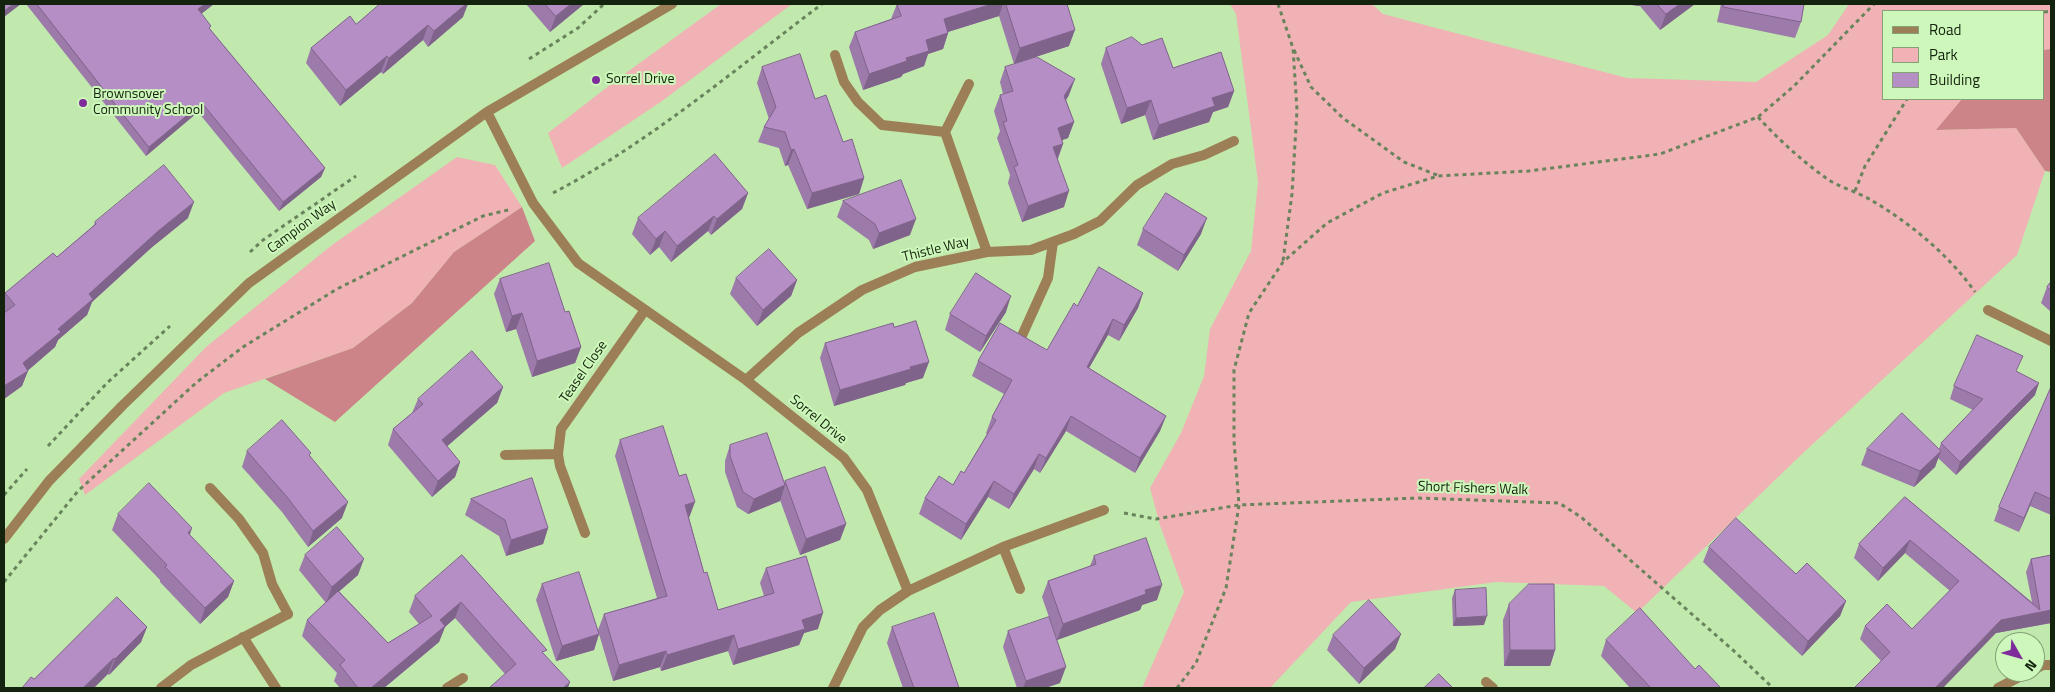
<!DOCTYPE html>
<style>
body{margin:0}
#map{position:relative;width:2055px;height:692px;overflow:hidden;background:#c1e9ae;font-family:"Titillium Web",sans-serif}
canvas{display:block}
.frame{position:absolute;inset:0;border:5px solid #14230d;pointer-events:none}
.legend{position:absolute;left:1882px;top:10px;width:162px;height:90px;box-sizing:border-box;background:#cef7bb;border:1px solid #84a275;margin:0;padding:6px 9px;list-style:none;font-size:15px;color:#14230d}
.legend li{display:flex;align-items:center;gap:10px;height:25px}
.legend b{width:25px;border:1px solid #84a275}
.north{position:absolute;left:1995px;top:632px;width:50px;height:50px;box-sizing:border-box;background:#cef7bb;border:1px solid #84a275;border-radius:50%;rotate:128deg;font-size:14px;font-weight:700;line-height:20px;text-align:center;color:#14230d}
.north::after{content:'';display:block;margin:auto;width:18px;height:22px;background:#7e2c9b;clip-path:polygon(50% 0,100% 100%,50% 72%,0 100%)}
</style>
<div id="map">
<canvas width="2055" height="692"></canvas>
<div class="frame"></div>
<ul class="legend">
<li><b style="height:6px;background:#9c7f56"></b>Road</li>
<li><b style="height:14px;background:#f0b2b5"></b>Park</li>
<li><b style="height:14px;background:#b58ec5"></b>Building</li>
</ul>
<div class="north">N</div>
</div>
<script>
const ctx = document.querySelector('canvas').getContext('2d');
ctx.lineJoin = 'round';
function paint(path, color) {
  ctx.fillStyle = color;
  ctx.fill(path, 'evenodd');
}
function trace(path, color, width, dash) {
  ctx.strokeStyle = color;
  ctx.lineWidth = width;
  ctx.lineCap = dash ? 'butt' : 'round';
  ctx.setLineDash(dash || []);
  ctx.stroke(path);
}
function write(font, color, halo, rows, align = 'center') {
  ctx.font = font + ' "Titillium Web",sans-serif';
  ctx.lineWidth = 4;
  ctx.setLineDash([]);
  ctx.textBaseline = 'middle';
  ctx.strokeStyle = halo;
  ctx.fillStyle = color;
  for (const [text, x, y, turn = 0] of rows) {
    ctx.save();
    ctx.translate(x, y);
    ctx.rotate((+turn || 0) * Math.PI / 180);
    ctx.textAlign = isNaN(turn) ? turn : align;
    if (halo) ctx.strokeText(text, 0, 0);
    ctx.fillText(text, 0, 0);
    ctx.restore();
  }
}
paint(new Path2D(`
 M721,4H792L662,101L562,168L548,133L619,78Z
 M1230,4H1372L1383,14L1627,78L1756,82L1828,35L1849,4H2051V49L2044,50V11H1884V99H1962L1937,130L2016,128L2045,171L2017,255L1801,455L1637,613L1604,586L1496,582L1351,602L1270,688H1142L1184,592L1160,525L1150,488L1181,433L1204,376L1210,329L1251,251L1258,182L1236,14Z
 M457,157L495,165L522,207L454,252L412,303L353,348L224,393L85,495L79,479L206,347L332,245Z`), '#f0b2b5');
paint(new Path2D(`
 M2051,49V172L2045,171L2016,128L1936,130L1962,99H2044V50Z
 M522,207L535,241L335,422L265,379L353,348L412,303L454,252Z`), '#cc8488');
trace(new Path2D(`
 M1278,4L1293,48L1297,110L1292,194L1283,261
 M2044,12L2051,11
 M1294,50L1311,87L1343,118L1404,162L1437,175
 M529,59L578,28L604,4
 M1758,117C1778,139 1802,161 1826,178C1836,186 1858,192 1871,200C1910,223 1949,255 1975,292
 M1855,191L1865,166L1907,99
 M553,193C647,144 737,68 822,4
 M250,252L263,240L356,176
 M48,446L107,383L170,326
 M4,495L27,469
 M1124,513L1156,519L1239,505L1418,498L1559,503L1581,517L1734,651L1773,688
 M4,582L78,491L197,382L243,347L337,289L483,216L512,209
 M1177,688L1196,663L1226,588L1239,505L1234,441V370L1249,313L1283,262L1327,223L1383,193L1438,176L1529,171L1660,154L1758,117L1794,86L1874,4`), '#69845c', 3, [4, 4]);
trace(new Path2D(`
 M835,55L844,82L858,102L882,125
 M1074,234L1100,221L1137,185L1172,164L1204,155L1234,141
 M1020,340L1048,278L1053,242
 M210,488L239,519L263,553L272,584L288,614`), '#9c7f56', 10);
trace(new Path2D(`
 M487,112L533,203L578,263L746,380L844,458L867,490L908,591
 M882,125L945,132L969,84
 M945,132L987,252
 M1988,310L2051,341
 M746,380L798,333L862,290L915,267L987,252L1031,250L1074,234
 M505,455L558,454
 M585,533L560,466L558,454L561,429L645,310
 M4,539L49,481L122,406L249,283L487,112L672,4
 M1003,547L1020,589
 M243,637L276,688
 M2035,669L2043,665H2051
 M1486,682L1493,688
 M161,688L191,665L288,614
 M447,688L463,678
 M833,688L863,627L880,610L908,591L1003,547L1104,510
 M1998,688L2029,672`), '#9c7f56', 10);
paint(new Path2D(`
 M26,4H214L201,13L210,29L325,168L321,177L279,211L198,112L146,156Z
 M526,4H584L550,32Z
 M897,4H1067L1069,46L1014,64L999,16L948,32V33L943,49L928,54L924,66L903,74L901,77L863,90L849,47L855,32L891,19Z
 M1624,4H1695L1660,30L1640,6Z
 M1721,4H1804L1801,22L1795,38L1717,22Z
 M463,17L428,47L423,40L383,74L381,72L340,106L306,63L311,48L356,24Z
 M1106,48L1173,68L1234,91L1228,107L1213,112L1209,122L1153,140L1145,115L1121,124L1101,64Z
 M762,67L815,99L843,142L864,178L859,194L807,209L788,165L785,166L779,148L758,142L764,127L769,119L757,83Z
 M1005,67L1069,95L1066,100L1074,122L1068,138L1062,140L1063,144L1058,159L1064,207L1022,222L1008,183L1010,175L997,138L1000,131L994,111L1000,95L1003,94L1000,82Z
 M748,193L742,209L711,235L708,231L671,262L659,247L650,255L632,234L638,218Z
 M843,201L910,235L873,249L869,240L837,217Z
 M188,218L151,248L92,302L87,315L58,340L55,347L28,370L22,386L4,399V295L5,293L57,257L94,225L95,222Z
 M1143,229L1201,234L1178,271L1137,245Z
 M736,278L797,280L791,296L757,326L730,294Z
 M500,279L565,312L581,347L575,363L532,377L516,329L506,332L494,294Z
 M2051,282V312L2041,303L2047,287Z
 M1143,293L1138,308L1119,341L1108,335L1089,368L1166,416L1160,431L1135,473L1066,431L1040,473L1034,469L1009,509L988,497L961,540L919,514L925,498L953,485L964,473L987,434L986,433L992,417L1004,394L972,376L978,361L1047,350Z
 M1006,312L980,352L945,330L950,314Z
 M894,327L923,378L906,383L905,385L834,406L820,358L825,343Z
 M2017,372L2035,395L1956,475L1938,458L1935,467L1914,487L1861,465L1867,449H1939L1941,443L1973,410L1950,399L1954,386Z
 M503,387L497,403L447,446L460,462L455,477L432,497L388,445L393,429L412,413L418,399Z
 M2051,387V515L2030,506L2019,532L1994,521L1999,507Z
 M620,440L689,518L704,573L718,610L764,596L760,583L766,568L818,629L804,633L799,645L733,665L728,651L661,671L660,667L613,681L599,634L594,650L556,661L536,600L542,584L598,630L604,614L657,598L615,456Z
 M730,445L846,524L840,540L800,555L780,500V501L748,514L737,507L725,472V461Z
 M247,451L310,456L342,518L308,547L282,512L242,467Z
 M1905,497L2032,602L2026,572L2031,559L2051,555V623L1996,633L1881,661L1860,639L1865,626L1912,629L1950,591L1905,553L1878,581L1854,558L1859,544Z
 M471,499L548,528L543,544L506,556L499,536L465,515Z
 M118,514L190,536L234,581L228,597L200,624L160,582V580L112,530Z
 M1709,547L1796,574L1846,601L1840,616L1802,656L1703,562Z
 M305,555L358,575L339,591L388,643L419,624L409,612L415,596L462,555L547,650L505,674L455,618L445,627L439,642L384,688H340L334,681L337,673L302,636L307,620L326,603L299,570Z
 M1094,556L1157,600L1142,605L1140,610L1057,640L1042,597L1048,581L1090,566Z
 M1455,590L1484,625L1453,626L1452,598Z
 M1509,604L1555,650L1550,666H1504L1503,620Z
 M147,627L141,642L109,675L108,674L34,679Z
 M892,627L959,688H903L887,643Z
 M1008,631L1060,683L1045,688H1017L1003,647Z
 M1401,634L1395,649L1359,684L1327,650L1333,635Z
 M1606,640L1695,669L1721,688H1630L1601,656Z`), '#9c7aa9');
paint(new Path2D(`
 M13,4H21L4,17V11Z
 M205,4H214L195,19L198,9Z
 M466,4H468L463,17L428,47L434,31Z
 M571,4H584L550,32L556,16Z
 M992,4H1003L999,16L938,35L944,19Z
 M1624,4H1641L1640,6Z
 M1680,4H1695L1660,30L1666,14Z
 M428,25L423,40L383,74L389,58Z
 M1075,30L1069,46L1014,64L1020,48Z
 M948,33L943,49L928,54L924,66L903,74L901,77L863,90L869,74L906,58L926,40Z
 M387,56L381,72L340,106L346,90Z
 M1075,79L1069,95L1059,112L1064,96Z
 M1234,91L1228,107L1213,112L1209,122L1153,140L1159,125L1212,98Z
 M1151,100L1145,115L1121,124L1127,108Z
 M202,103L198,112L146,156L149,147Z
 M1074,122L1068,138L1052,144L1058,128Z
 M1063,144L1057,159L1053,147Z
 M794,149L788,165L785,166L791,150Z
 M325,168L321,177L279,211L283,202Z
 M864,178L859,194L807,209L812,193Z
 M1069,191L1064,207L1022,222L1028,206Z
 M748,193L742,209L711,235L717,219Z
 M194,202L188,218L151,248L92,302L87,315L58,340L55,347L24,374L28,371L22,386L4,399V386L23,363L58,329L89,294L157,232Z
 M714,216L708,231L671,262L677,246Z
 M1207,218L1201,234L1178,271L1184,255Z
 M916,219L910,235L873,249L879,233Z
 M665,231L659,247L650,255L656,239Z
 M797,280L791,296L757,326L763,310Z
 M1143,293L1138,308L1119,341L1124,325Z
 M1011,296L1006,312L980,352L986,336Z
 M522,313L516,329L506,332L512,316Z
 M1113,319L1108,335L1081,382L1087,367Z
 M581,347L575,363L532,377L537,361Z
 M929,362L923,378L906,383L905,385L834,406L840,390L910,367Z
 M2039,383L2035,395L1956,475L1960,462Z
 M503,387L497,403L436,456L442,440Z
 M1071,416L1066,431L1040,473L1046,458Z
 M1166,416L1160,431L1135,473L1140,458Z
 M1941,451L1935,467L1914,487L1920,471Z
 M1039,454L1034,469L1009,509L1014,494Z
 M460,462L455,477L432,497L438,481Z
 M994,481L988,497L961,540L966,524Z
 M785,485L780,501L748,514L754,499Z
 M2035,492L2030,506L2019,532L2024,518Z
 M348,502L342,518L308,547L313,531Z
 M695,502L689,518L679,521L685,505Z
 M846,524L840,540L800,555L806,539Z
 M192,528L187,544L188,533Z
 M548,528L543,544L506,556L511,540Z
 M1910,540L1905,553L1878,581L1883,568Z
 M364,559L358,575L326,603L332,587Z
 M234,581L228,597L200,624L205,608Z
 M1162,585L1157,600L1142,605L1140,610L1057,640L1063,624L1145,590Z
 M1846,601L1840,616L1802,656L1808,641Z
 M461,602L455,618L445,627L439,642L384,688H371L440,620Z
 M2051,610V623L1996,633L1943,688H1935L2001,620Z
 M823,613L818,629L804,633L799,645L733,665L738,649L802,620Z
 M1487,616L1484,625L1453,626L1456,618Z
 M147,627L141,642L109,675L115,659Z
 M599,634L594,650L556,661L562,646Z
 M1401,634L1395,649L1359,684L1364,668Z
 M734,635L728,651L661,671L667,655Z
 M1510,650H1555L1550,666H1504Z
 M666,651L660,667L613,681L619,665Z
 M114,658L108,674L94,688H83Z
 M1066,667L1060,683L1045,688H1023L1026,681Z
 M570,682L568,688H563Z`), '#7f638a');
const building = new Path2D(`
 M4,4H13L4,11Z
 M37,4H205L198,9L211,26L209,28L325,168L283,202L202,103L149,147Z
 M380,4H466L434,31L428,25L389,58L387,56L346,90L311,48L350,16L356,24Z
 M545,4H571L556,16Z
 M897,4H992L944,19L948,33L926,40L929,51L906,58L907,61L869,74L855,32L901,16Z
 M1006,4H1067L1075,30L1020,48Z
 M1657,4H1680L1666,14Z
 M1724,4H1804L1801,22L1723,7Z
 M1132,37L1142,45L1162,38L1173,68L1221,52L1234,91L1212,98L1215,106L1159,125L1151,100L1127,108L1106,48Z
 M800,54L815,99L826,95L843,142L852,139L864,178L812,193L794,149L791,150L785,132L764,127L776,107L762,67Z
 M1037,57L1075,79L1064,96L1074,122L1058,128L1063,144L1053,147L1069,191L1028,206L1014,167L1018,165L1003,122L1007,121L1000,95L1013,91L1005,67Z
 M715,154L748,193L717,219L714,216L677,246L665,231L656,239L638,218Z
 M164,165L194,202L157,232L89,294L93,299L58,329L61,332L23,363L28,371L4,386V313L15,305L5,293L53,253L57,257L96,224L95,222Z
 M901,180L916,219L879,233L875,224L843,201Z
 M1166,193L1207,218L1184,255L1143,229Z
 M769,249L797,280L763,310L736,278Z
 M549,263L565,312L569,311L581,347L537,361L522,313L512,316L500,279Z
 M1099,267L1143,293L1124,325L1113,319L1087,367L1166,416L1140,458L1071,416L1046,458L1039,454L1014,494L994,481L966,524L925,498L939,476L953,485L961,471L964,473L996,420L992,417L1012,380L978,361L1000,323L1047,350L1074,303L1077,306Z
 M976,273L1011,296L986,336L950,314Z
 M2051,282V291L2047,287Z
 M916,321L929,362L910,367L911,369L840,390L825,343L893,323L894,327Z
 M1977,335L2023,356L2016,371L2039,383L1960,462L1941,443L1983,399L1954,386Z
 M472,351L503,387L442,440L460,462L438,481L393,429L423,404L418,399Z
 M2051,387V499L2035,492L2024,518L1999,507Z
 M1902,413L1941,451L1920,471L1867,449Z
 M282,420L311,453L309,455L348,502L313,531L287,497L247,451Z
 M663,426L679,476L686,474L695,502L685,505L704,573L707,572L718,610L774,593L766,568L806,556L823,613L802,620L805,629L738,649L734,635L667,655L666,651L619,665L604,614L667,596L620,440Z
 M767,433L785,485L754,499L743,492L730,456V445Z
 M825,467L846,524L806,539L785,481Z
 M532,478L548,528L511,540L505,520L471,499Z
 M149,483L192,528L188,533L234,581L205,608L165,567L167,565L118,514Z
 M1905,497L2040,610L2031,559L2051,555V610L2001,620L1935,688H1854L1890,652L1865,626L1887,604L1912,629L1959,581L1910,540L1883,568L1859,544Z
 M1736,518L1796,574L1807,563L1846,601L1808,641L1709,547Z
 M337,527L364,559L332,587L305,555Z
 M1146,538L1162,585L1145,590L1146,594L1063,624L1048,581L1096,564L1094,556Z
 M462,555L547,650L542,652L570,682L563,688H489L516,664L461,602L440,620L445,626L371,688H358L340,665L345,660L307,620L338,591L388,643L432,616L415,596Z
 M579,572L599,634L562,646L542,584Z
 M1529,584H1554L1555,650H1510L1509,604Z
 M1486,588L1487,616L1456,618L1455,590Z
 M117,597L147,627L115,659L114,658L83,688H22L31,677L34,679Z
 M1369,600L1401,634L1364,668L1333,635Z
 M1640,608L1695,669L1699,665L1721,688H1651L1606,640Z
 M934,613L959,688H914L892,627Z
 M1049,617L1066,667L1026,681L1008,631Z
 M1439,674L1453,688H1424Z`);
paint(building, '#b58ec5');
trace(building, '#7f638a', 1);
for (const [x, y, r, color] of [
 [596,80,5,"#7e2c9b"],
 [83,103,5,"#7e2c9b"]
]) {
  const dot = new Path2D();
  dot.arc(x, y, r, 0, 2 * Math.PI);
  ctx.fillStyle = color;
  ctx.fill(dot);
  trace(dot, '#cef7bb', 2);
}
write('14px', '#14230d', '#cef7bb', [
 ["Sorrel Drive",606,80],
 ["Brownsover",93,95],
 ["Community School",93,111]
], 'left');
write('14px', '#14230d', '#cef7bb', [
 ["Campion Way",302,227,-36],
 ["Thistle Way",936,250,-14],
 ["Teasel Close",584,372,-55],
 ["Sorrel Drive",818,420,39],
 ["Short Fishers Walk",1473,489,2]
]);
</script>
